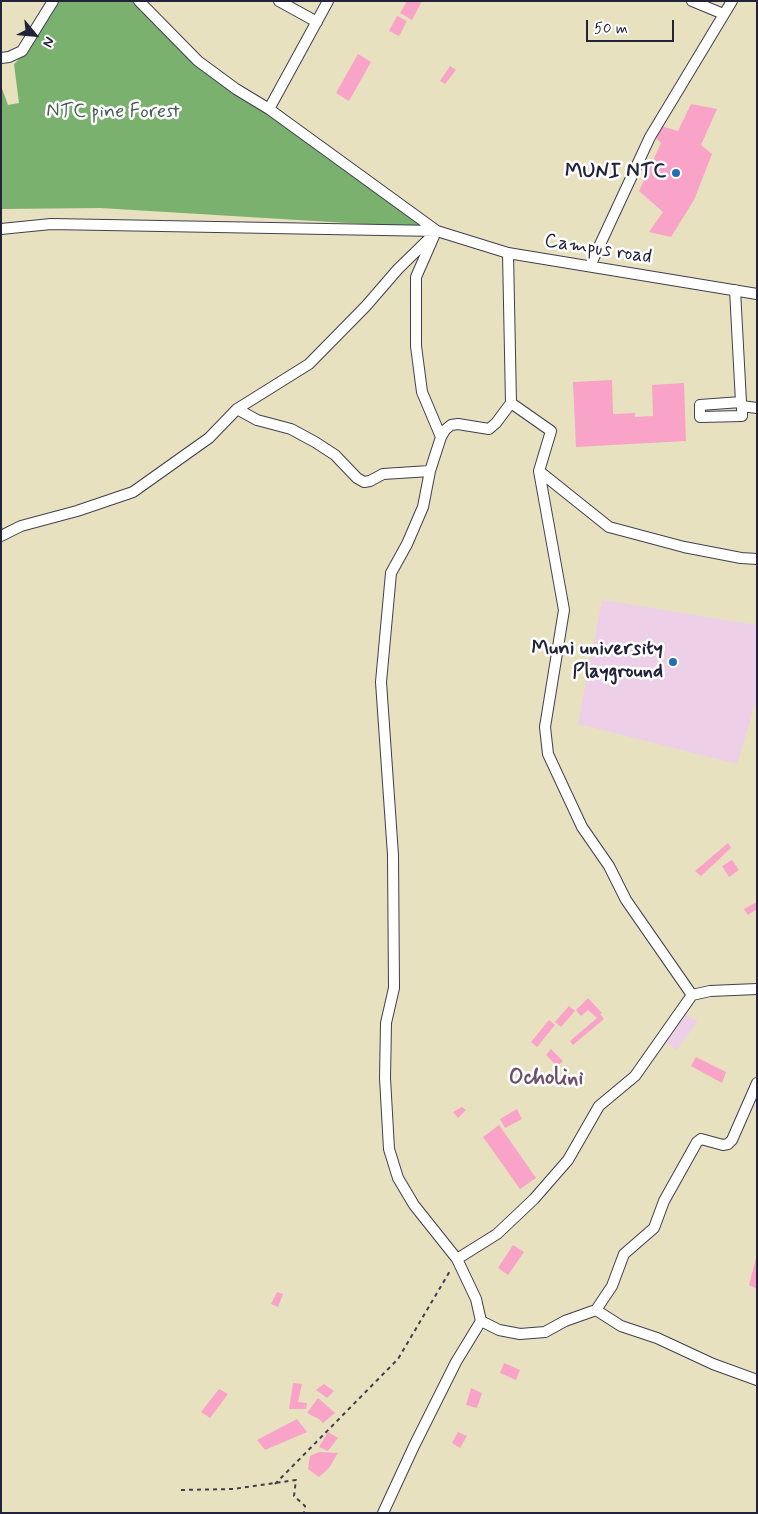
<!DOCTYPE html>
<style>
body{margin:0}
#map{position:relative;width:758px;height:1514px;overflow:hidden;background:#e8e1bf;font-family:Mynerve,sans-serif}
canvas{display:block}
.frame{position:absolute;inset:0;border:2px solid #22223b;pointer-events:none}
.north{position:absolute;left:10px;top:10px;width:50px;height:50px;-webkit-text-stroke:4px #fff;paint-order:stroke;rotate:118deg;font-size:14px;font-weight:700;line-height:20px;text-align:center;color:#22223b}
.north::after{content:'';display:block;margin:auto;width:18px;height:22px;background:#22223b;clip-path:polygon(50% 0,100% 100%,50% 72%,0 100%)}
.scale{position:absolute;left:586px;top:20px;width:88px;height:22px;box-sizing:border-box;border:2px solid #22223b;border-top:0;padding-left:6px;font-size:15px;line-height:18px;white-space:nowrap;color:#22223b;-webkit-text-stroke:4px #fff;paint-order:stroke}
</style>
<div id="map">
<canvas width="758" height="1514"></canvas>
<div class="frame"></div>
<div class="north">N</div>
<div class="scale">50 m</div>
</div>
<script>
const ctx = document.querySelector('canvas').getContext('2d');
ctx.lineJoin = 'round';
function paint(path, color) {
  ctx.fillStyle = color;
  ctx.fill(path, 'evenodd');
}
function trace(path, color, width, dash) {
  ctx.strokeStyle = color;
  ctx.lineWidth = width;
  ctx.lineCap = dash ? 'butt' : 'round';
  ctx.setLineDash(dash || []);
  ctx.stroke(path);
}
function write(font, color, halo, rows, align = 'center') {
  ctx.font = font + ' Mynerve,sans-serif';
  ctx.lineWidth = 5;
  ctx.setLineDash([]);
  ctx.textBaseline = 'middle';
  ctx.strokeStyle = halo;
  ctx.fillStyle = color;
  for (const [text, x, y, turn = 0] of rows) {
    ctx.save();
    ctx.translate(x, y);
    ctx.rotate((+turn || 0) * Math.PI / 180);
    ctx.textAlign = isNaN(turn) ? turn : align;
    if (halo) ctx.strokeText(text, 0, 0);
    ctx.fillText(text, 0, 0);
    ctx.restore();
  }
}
paint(new Path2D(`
 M602,600L757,625V698L737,764L578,724Z
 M683,1014L698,1021L677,1050L664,1042Z`), '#edd0e8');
paint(new Path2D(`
 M56,1H138L203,70L268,113L430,228L100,208L1,209V86L8,105L19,103L14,64L27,51Z`), '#7ab16e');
paint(new Path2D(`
 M407,1H422L412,20L400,13Z
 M397,16L407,21L399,36L389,31Z
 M358,54L371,62L349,101L336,93Z
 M450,66L456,70L445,84L440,81Z
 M691,104L717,109L701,145L712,154L694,200L671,237L649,232L663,212L639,191L661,143L656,138L661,126L678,131Z
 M612,380L613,414L635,413V417L653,416L652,385L684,383L686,441L576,447L573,382Z
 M728,843L731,848L701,876L695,871Z
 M732,860L739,870L729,877L722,866Z
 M757,902V909L748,915L744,909Z
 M588,998L602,1013L600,1014L604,1019L573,1045L570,1041L597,1018L588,1010L581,1016L576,1010Z
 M569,1006L575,1011L561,1027L555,1022Z
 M549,1020L555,1025L537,1047L531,1042Z
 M551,1049L563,1061L557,1066L546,1055Z
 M696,1057L726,1072L722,1083L691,1066Z
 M462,1107L466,1110L458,1118L453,1112Z
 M517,1109L522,1119L505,1128L500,1119Z
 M499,1125L536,1178L520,1189L483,1137Z
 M513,1245L524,1252L508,1275L498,1268Z
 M756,1258H757V1289L749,1285Z
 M277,1292L283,1294L278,1307L271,1304Z
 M504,1363L520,1370L516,1380L500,1373Z
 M293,1383L302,1384L298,1402L307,1403L306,1409H289Z
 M324,1384L334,1391L327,1398L316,1390Z
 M471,1388L482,1393L477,1408L466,1405Z
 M219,1389L228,1394L210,1418L201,1412Z
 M318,1398L335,1413L323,1423L319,1419L307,1413Z
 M297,1419L307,1432L265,1450L257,1440Z
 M328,1432L338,1438L328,1451L319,1447Z
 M458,1432L467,1436L460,1448L452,1443Z
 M319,1452L338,1453L329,1468L319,1477L308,1469L310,1456Z`), '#f8a3c7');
const street = new Path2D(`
 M139,1L198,61L236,89L269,109
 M279,1L317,22
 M328,1L269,109L437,231
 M692,1L721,13
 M1,58L9,57L22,51L53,1
 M1,229L51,224L437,231L508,253L757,294
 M434,236L416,277V346L422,392L441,437
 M508,253L511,403L551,431L539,471L564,610L545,727L548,754L582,827L609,866L626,900L692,995
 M590,266L650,137L732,1
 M735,290L741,402L700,405V417L742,416V406L757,408
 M237,409L257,420L291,429L315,442L335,455L357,478L364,482L370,481L383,474L430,471
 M539,471L609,527L684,547L741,558L757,559
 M1,536L21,526L77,511L133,492L209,438L237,409L309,364L366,306L398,269L437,231
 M457,1259L414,1205L398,1178L389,1149L385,1078L386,1023L394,988L393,855L381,682L391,573L407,544L423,507L430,471L441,437L445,430L451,425L458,424L489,429L496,423L511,403
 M596,1310L621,1326L657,1338L713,1364L757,1380
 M481,1321L499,1330L520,1334L545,1332L565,1321L596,1310L612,1286L624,1254L654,1228L664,1201L697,1142L701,1139L723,1145L728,1144L732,1140L757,1083
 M383,1513L414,1446L456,1362L481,1321L476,1299L457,1259L497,1234L534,1199L568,1160L599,1106L635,1076L692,995L710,991L757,989`);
trace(street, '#403f4f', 12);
trace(new Path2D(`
 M275,1484L398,1359L450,1271
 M181,1490L233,1489L296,1480L294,1496L305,1506L304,1513`), '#403f4f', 2, [4, 4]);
trace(street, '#fff', 10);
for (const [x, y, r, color] of [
 [676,173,5,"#1f6fb2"],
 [673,662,5,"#1f6fb2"]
]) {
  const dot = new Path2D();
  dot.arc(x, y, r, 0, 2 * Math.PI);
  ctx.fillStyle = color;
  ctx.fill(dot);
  trace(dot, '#fff', 2);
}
write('20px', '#4b5e53', '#fff', [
 ["NTC pine Forest",113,113]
]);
write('bold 20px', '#22223b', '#fff', [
 ["MUNI NTC",666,173],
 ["Muni university",663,650],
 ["Playground",663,673]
], 'right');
write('20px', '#22223b', '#fff', [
 ["Campus road",598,250,9]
]);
write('bold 22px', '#6d4f6c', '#fff', [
 ["Ocholini",546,1079]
]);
</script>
